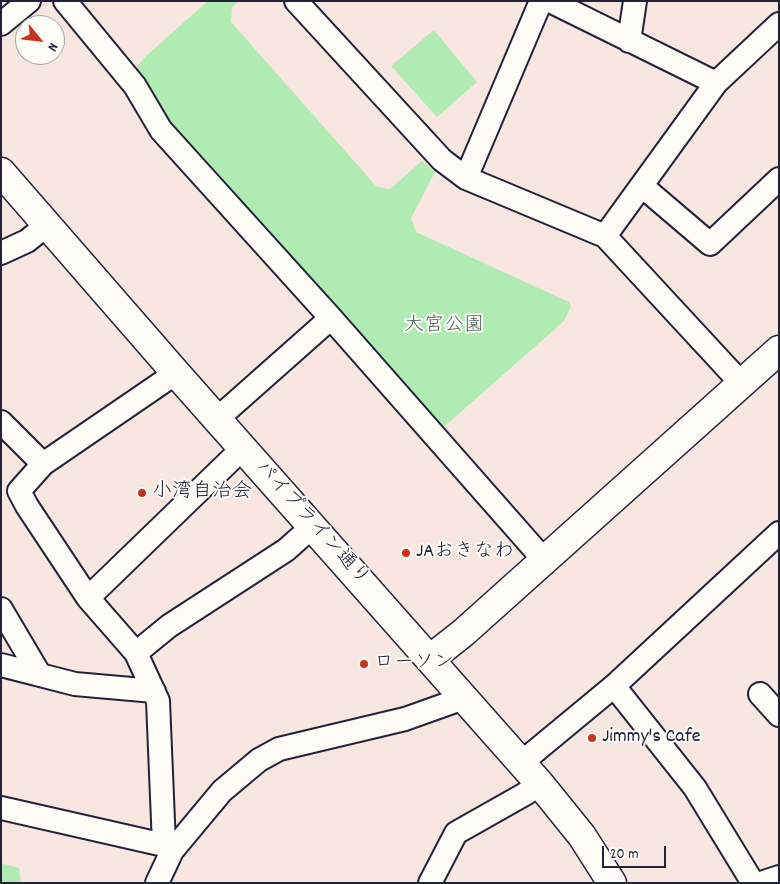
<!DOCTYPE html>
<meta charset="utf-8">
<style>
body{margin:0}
#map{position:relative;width:780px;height:884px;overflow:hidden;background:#f8e6e1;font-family:Dekko,sans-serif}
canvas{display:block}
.frame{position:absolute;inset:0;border:2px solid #22223b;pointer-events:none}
.north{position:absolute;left:15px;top:15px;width:50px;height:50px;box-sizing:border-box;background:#fdfcf7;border:1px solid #a5a5ac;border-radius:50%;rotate:119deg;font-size:14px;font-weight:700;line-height:20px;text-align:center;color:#22223b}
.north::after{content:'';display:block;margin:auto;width:18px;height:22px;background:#c8321e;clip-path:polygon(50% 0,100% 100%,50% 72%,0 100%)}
.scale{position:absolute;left:602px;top:846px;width:64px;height:22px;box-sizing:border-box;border:2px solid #22223b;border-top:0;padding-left:6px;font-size:15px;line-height:18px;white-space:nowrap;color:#22223b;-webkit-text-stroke:4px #fdfcf7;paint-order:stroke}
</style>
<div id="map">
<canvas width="780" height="884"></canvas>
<div class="frame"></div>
<div class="north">N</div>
<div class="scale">20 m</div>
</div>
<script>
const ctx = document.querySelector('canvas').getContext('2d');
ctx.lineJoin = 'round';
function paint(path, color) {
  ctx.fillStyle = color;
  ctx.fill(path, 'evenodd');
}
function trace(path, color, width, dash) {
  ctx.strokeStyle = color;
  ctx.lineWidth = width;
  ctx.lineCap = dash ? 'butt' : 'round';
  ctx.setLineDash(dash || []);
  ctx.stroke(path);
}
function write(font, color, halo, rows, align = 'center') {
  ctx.font = font + ' Dekko,"Klee One",sans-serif';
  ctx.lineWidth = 4;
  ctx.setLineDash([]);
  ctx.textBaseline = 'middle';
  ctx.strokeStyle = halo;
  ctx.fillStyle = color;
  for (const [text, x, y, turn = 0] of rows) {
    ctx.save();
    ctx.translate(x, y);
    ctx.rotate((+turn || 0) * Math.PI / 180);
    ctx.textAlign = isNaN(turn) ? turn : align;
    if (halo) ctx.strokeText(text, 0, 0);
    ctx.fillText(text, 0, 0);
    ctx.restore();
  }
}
paint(new Path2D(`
 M208,1H239L232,7L231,22L377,187L390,189L422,161L435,172L411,218L416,232L569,302L571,306L564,321L437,433L154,109L134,70L146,56Z
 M434,30L477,82L437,117L391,66Z
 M1,863L19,868L21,883H1Z`), '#b0ecb2');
const street = new Path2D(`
 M65,1L135,86L161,130L331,318L544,560
 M296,1L442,160L466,178L605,236L741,383
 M550,1L716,83
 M1,24L29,1
 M629,41L635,1
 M466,178L541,1
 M642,186L710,244L779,179
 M605,236L716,83L779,24
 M1,253L27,241L47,225
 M217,419L331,318
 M1,422L43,464
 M88,598L243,448
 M1,609L40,675
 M136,653L169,626L286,550L313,526
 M1,665L75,684L154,691
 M614,686L695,788L753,883
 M760,694L779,715
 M521,763L614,686L779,533
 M1,808L164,845
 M172,851L164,845L158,701L136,653L88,598L27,506L19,491L43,464L176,373
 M157,883L172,851L222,791L259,760L279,749L405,719L464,698
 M430,883L456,833L525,794L540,784
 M761,883L779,877`);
const secondary = new Path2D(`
 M1,172L176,373L540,784L582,836L612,883
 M430,659L463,633L779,350`);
trace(street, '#22223b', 26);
trace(secondary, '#22223b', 31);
trace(street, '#fdfcf7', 22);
trace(secondary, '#fdfcf7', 28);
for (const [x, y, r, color] of [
 [142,493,5,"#c8321e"],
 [406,553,5,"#c8321e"],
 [364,664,5,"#c8321e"],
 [592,738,5,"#c8321e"]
]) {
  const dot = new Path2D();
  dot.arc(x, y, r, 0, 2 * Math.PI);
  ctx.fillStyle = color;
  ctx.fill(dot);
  trace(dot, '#fdfcf7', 2);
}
write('20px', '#4d5f5f', '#fdfcf7', [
 ["大宮公園",444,327]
]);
write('20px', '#22223b', '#fdfcf7', [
 ["小湾自治会",152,493],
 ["JAおきなわ",416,553],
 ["ローソン",374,664],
 ["Jimmy's Cafe",602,738]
], 'left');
write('20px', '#22223b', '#fdfcf7', [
 ["パイプライン通り",311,524,48]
]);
</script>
